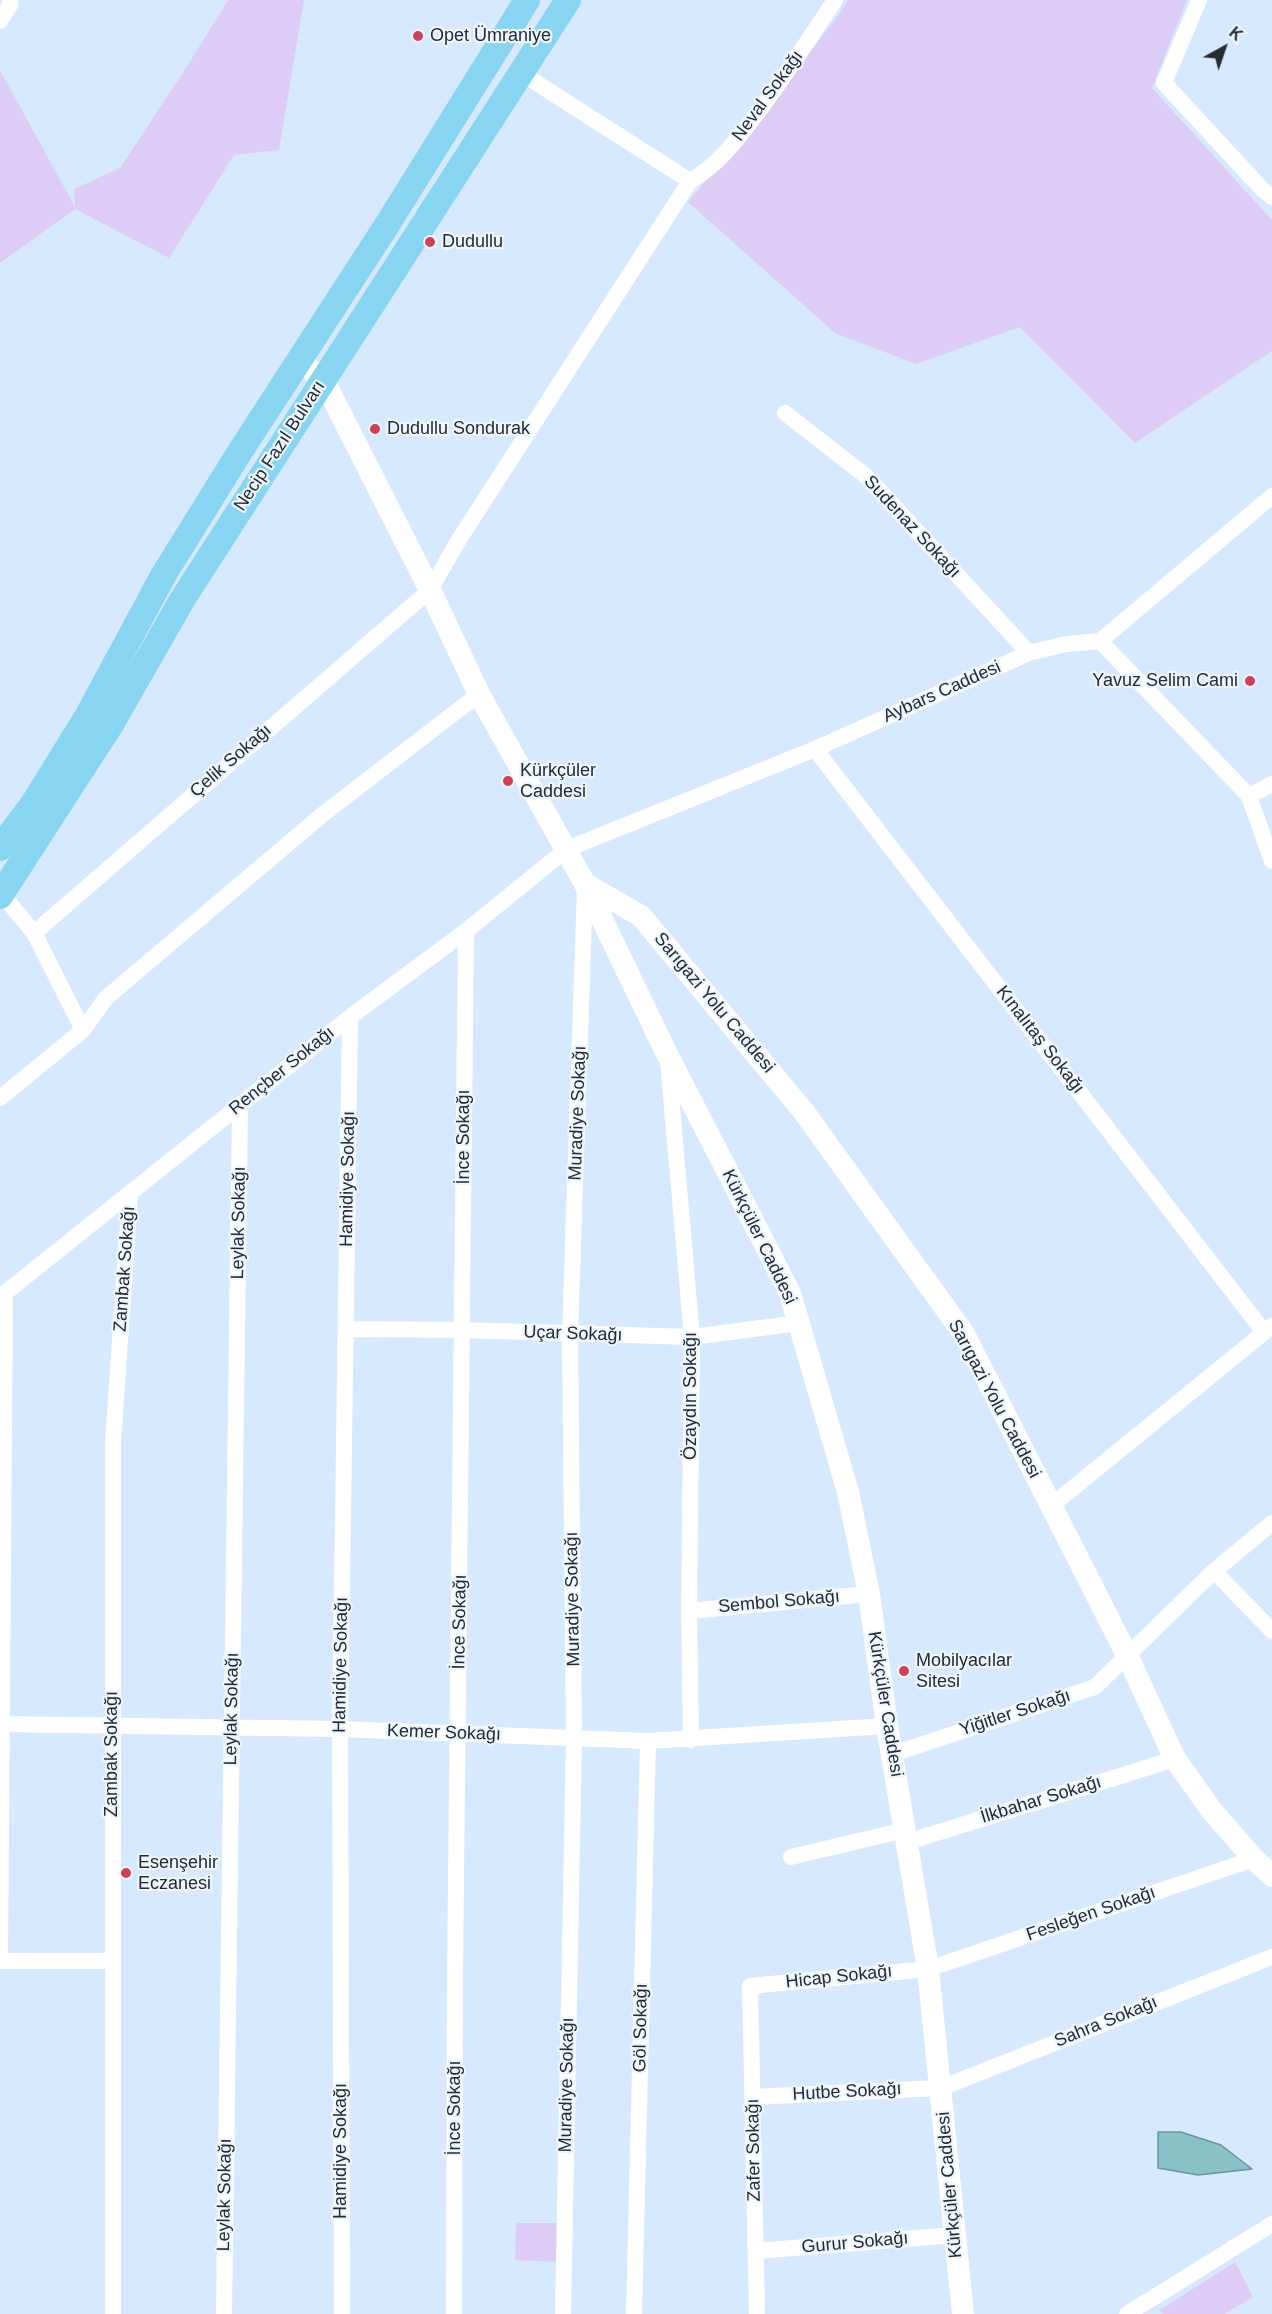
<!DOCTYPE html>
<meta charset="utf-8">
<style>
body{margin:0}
#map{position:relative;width:1272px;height:2314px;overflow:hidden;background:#d7e9fe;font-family:Arial,sans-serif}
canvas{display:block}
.north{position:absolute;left:1194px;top:18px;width:60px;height:60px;-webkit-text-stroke:4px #edf5fd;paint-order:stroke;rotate:40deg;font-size:16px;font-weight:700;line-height:24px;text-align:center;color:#252b33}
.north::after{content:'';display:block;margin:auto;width:21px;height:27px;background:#252b33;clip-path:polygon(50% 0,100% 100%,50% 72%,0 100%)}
</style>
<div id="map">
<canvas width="1272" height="2314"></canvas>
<div class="north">K</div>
</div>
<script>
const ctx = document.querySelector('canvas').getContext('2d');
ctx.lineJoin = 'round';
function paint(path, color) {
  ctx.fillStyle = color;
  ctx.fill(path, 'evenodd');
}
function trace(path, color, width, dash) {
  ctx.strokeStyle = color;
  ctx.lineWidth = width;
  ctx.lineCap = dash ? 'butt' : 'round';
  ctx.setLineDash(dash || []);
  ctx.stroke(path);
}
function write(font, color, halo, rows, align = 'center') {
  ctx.font = font + ' Arial,sans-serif';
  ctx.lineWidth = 4.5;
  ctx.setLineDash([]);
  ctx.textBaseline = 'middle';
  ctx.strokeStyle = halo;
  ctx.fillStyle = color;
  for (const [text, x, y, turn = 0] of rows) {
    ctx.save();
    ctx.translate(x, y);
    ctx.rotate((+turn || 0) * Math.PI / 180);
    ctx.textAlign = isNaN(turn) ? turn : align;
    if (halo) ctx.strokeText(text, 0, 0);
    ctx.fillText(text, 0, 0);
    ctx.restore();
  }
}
paint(new Path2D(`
 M228,0H304L279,150L234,155L169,258L75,209L0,263V70L75,207L74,189L120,168L186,68Z
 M848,0H1187L1152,88L1272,220V351L1135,443L1020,327L916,364L835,333L688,202L836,19Z
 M516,2223H557L558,2262L515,2260Z
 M1235,2262L1253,2297L1225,2314H1163L1160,2310Z`), '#ddcdf6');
const water = new Path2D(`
 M1158,2132H1181L1221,2145L1252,2169L1198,2175L1158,2168Z`);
paint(water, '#87c2c7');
trace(water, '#6a959b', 1.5);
trace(new Path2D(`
 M1199,0L1164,83L1262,189L1272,197
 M0,21L10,5V0
 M521,73L690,181
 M785,413L866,476L1029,653
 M1100,641L1272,496
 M815,749L1264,1332
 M1249,796L1272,861
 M2,894L34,933L83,1030
 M34,933L430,590L460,538L690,181C720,164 737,139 758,112C785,76 810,38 835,0
 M668,1061L692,1337L689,1611L691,1740
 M0,1098L83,1030L106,998L322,815L479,694
 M0,1297L350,1017L466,931L567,849L815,749L1029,653L1066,644L1100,641L1249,796L1272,784
 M346,1329L463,1330L692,1337L799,1323
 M1051,1506L1272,1326
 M1214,1571L1272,1631
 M689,1611L869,1594
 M0,1724L340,1729L648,1741L887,1726
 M893,1754L1095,1687L1214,1571L1272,1523
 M907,1842L1175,1759
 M791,1857L905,1830
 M0,1961L5,1293
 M0,1961H112
 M753,2097L941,2088L1272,1957
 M756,2251L955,2235
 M113,2314V1442L130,1195
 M224,2314L240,1105
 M342,2314L340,1729L350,1017
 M454,2314L455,1974L466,931
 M563,2314L574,1738L570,1335L585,887
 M634,2314L648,1741
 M757,2314L750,1986L928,1969L1254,1859
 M1127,2314L1272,2224`), '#fff', 16);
trace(new Path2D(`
 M299,360L323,379L430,590L479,694L585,884L667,1054L790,1293L848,1492L869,1594L887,1726L928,1969L963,2314
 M585,884L641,916L804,1112L964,1334L1128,1657L1175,1759L1212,1811L1254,1859L1272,1876`), '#fff', 22);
trace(new Path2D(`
 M0,848L33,804L88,715L164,574L241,450L387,225L527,0
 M0,896L110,726L182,600L568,0`), '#88d5f2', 26);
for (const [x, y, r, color] of [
 [418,36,6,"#d14055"],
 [430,242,6,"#d14055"],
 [375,429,6,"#d14055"],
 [1250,681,6,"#d14055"],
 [508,781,6,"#d14055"],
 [904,1671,6,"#d14055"],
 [126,1873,6,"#d14055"]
]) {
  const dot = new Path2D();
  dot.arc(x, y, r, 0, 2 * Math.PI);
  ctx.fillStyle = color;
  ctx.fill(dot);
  trace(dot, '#edf5fd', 2);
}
write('18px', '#252b33', '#edf5fd', [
 ["Opet Ümraniye",430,36],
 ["Dudullu",442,242],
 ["Dudullu Sondurak",387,429],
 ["Yavuz Selim Cami",1238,681,"right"],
 ["Kürkçüler",520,771],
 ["Caddesi",520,792],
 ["Mobilyacılar",916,1661],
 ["Sitesi",916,1682],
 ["Esenşehir",138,1863],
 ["Eczanesi",138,1884]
], 'left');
write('18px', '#252b33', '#edf5fd', [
 ["Neval Sokağı",768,96,-54],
 ["Necip Fazıl Bulvarı",280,446,-57],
 ["Sudenaz Sokağı",912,527,47],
 ["Aybars Caddesi",942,692,-24],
 ["Çelik Sokağı",231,761,-41],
 ["Sarıgazi Yolu Caddesi",714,1003,50],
 ["Kınalıtaş Sokağı",1040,1040,52],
 ["Rençber Sokağı",282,1071,-39],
 ["Muradiye Sokağı",578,1113,-88],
 ["İnce Sokağı",464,1137,-90],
 ["Hamidiye Sokağı",348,1179,-89],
 ["Leylak Sokağı",239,1223,-89],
 ["Kürkçüler Caddesi",759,1237,64],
 ["Zambak Sokağı",125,1269,-86],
 ["Uçar Sokağı",573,1334,2],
 ["Özaydın Sokağı",691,1396,-90],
 ["Sarıgazi Yolu Caddesi",994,1399,62],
 ["Muradiye Sokağı",573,1599,-91],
 ["Sembol Sokağı",779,1602,-5],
 ["İnce Sokağı",460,1622,-89],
 ["Hamidiye Sokağı",341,1665,-89],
 ["Kürkçüler Caddesi",885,1704,81],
 ["Leylak Sokağı",232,1709,-89],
 ["Yiğitler Sokağı",1015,1713,-18],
 ["Kemer Sokağı",444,1733,2],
 ["Zambak Sokağı",112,1754,-90],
 ["İlkbahar Sokağı",1041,1800,-17],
 ["Fesleğen Sokağı",1091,1914,-19],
 ["Hicap Sokağı",839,1977,-6],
 ["Sahra Sokağı",1106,2022,-22],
 ["Göl Sokağı",641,2028,-89],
 ["Muradiye Sokağı",567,2085,-89],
 ["Hutbe Sokağı",847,2092,-3],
 ["İnce Sokağı",455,2108,-90],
 ["Zafer Sokağı",754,2150,-91],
 ["Hamidiye Sokağı",341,2151,-90],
 ["Kürkçüler Caddesi",950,2185,-95],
 ["Leylak Sokağı",225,2195,-89],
 ["Gurur Sokağı",855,2243,-5]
]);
</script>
